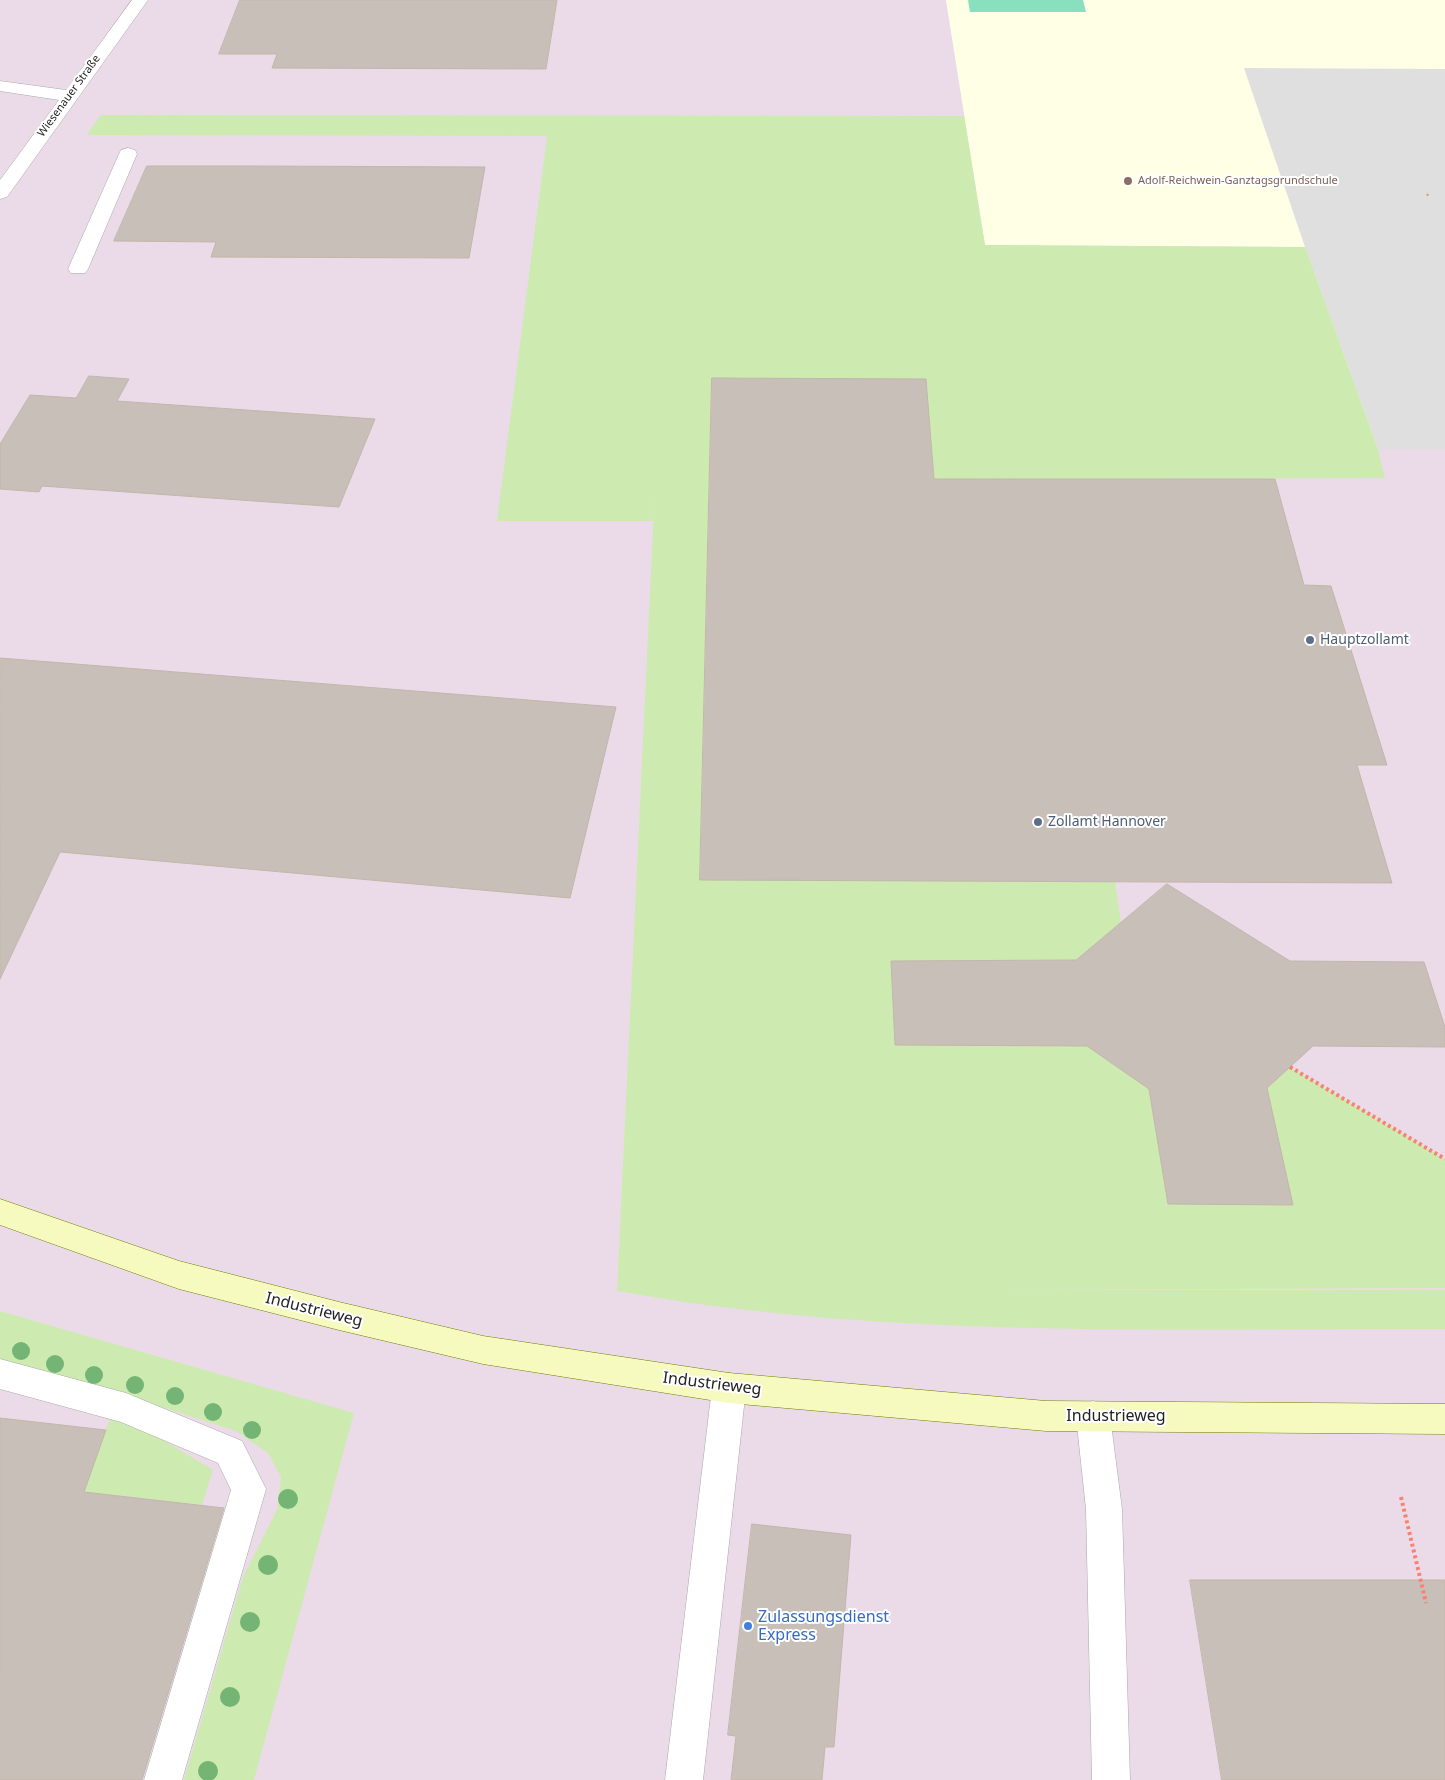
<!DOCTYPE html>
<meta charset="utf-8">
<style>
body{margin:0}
canvas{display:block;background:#f2efe9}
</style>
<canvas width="1445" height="1780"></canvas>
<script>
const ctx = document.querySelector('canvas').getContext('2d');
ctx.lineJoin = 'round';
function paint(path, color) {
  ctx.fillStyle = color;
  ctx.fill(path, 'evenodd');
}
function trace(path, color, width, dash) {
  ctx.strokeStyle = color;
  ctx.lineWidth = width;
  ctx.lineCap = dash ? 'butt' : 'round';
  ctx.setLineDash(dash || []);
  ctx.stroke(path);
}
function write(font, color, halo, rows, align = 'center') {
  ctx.font = font + ' "Noto Sans",sans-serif';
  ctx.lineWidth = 4;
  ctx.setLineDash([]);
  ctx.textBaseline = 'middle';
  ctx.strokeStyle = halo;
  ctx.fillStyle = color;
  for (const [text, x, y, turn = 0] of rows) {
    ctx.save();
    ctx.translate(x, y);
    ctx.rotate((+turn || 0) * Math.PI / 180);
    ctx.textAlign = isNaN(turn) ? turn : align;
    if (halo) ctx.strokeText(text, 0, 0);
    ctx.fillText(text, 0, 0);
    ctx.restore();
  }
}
paint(new Path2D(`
 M946,0H1445V449H1378L1305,247Z`), '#e0dfdf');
paint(new Path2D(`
 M0,0H946L985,245L1305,247L1377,449H1445V1780H0Z`), '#ebdbe8');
paint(new Path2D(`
 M946,0H1445V69L1244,68L1305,247L985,245Z`), '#ffffe5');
paint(new Path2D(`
 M101,115L964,116L985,245L1305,247L1378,449L1385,478L934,479L712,379L700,879L1115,882L1121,922L1076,960L891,961L895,1044L1087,1046L1149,1089L1168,1204L1293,1205L1267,1088L1290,1067L1445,1159V1288L982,1290H1445V1329C1170,1328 889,1340 617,1291L655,486L653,521H497L547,136L87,135Z
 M0,1311L354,1413L254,1780H184L243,1577L277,1510L281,1477L268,1453L236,1431L86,1383L0,1362Z
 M110,1418L146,1430L213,1470L202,1505L84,1492Z`), '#cdebb0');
paint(new Path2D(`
 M968,0H1083L1086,12H970Z`), '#88e0be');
const building = new Path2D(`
 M240,0H557L546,69L272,68L277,54H219Z
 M147,166H254L485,167L469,258L211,257L216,242L114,241Z
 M89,376L129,379L117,401L375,419L339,507L42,486L39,492L0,489V444L30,395L76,398Z
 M712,378L926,379L934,479H1275L1304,585L1331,586L1387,765H1357L1392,883L700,880Z
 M0,658L616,707L570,898L60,852L0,979Z
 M1167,884L1290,961L1424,962L1445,1027V1047L1313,1046L1267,1088L1293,1205L1168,1204L1149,1089L1087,1046L895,1045L891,961L1076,960Z
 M0,1418L106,1430L84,1492L224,1508L142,1780H0Z
 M752,1524L851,1535L834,1747H825L822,1780H731L736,1736L728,1735Z
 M1190,1580H1445V1780H1222Z`);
paint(building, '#c7bfb8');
trace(building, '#c4b6ab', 1);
const lane = new Path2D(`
 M128,148L135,150L137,154L88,269L85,273H71L68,269L119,154L121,150Z
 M0,1359L126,1393L242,1441L266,1489L182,1780H144L231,1490L218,1463L121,1422L0,1389Z
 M729,1373L741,1378L746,1388L703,1780H665L712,1388L717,1378Z
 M1093,1401L1105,1405L1110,1416L1122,1509L1130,1780H1092L1086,1509L1076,1416L1081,1405Z`);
const street = new Path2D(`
 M132,0H148L7,197L0,199V180L59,100L0,91V81L66,90Z`);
const secondary = new Path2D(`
 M0,1199L179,1261L339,1302L483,1336L729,1373L1046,1401L1445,1404V1434L1046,1431L729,1403L483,1364L339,1330L179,1289L0,1225Z`);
trace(lane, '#a9a9a9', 1);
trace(street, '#a9a9a9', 1);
trace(secondary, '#707d05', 1);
trace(new Path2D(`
 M1427,194L1429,197`), '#fa8072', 2, [2, 2]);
trace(new Path2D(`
 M1290,1067L1445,1159
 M1401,1497L1426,1603`), '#fa8072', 4, [3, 3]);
paint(lane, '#fff');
paint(street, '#fff');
paint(secondary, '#f7fabf');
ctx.fillStyle = '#74b475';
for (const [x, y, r] of [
 [21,1351,9],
 [55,1364,9],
 [94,1375,9],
 [135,1385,9],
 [175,1396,9],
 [213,1412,9],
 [252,1430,9],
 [288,1499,10],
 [268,1565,10],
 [250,1622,10],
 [230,1697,10],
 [208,1771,10]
]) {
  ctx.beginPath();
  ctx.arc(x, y, r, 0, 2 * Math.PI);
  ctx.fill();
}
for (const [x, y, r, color] of [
 [1128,181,5,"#8d6e63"],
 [1310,640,5,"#5c6f8a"],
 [1038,822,5,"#5c6f8a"],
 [748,1626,5,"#3f7fe0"]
]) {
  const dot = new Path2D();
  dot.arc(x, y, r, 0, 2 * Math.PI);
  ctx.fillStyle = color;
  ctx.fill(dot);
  trace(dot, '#fff', 2);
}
write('11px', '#222', '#fff', [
 ["Wiesenauer Straße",69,96,-54]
]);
write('11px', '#785e54', '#fff', [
 ["Adolf-Reichwein-Ganztagsgrundschule",1138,181]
], 'left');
write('14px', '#4e5e75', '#fff', [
 ["Hauptzollamt",1320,640],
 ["Zollamt Hannover",1048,822]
], 'left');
write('16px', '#222', '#fff', [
 ["Industrieweg",314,1310,14],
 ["Industrieweg",712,1384,7],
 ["Industrieweg",1116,1416]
]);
write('16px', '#366cbe', '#fff', [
 ["Zulassungsdienst",758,1617],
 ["Express",758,1635]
], 'left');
</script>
